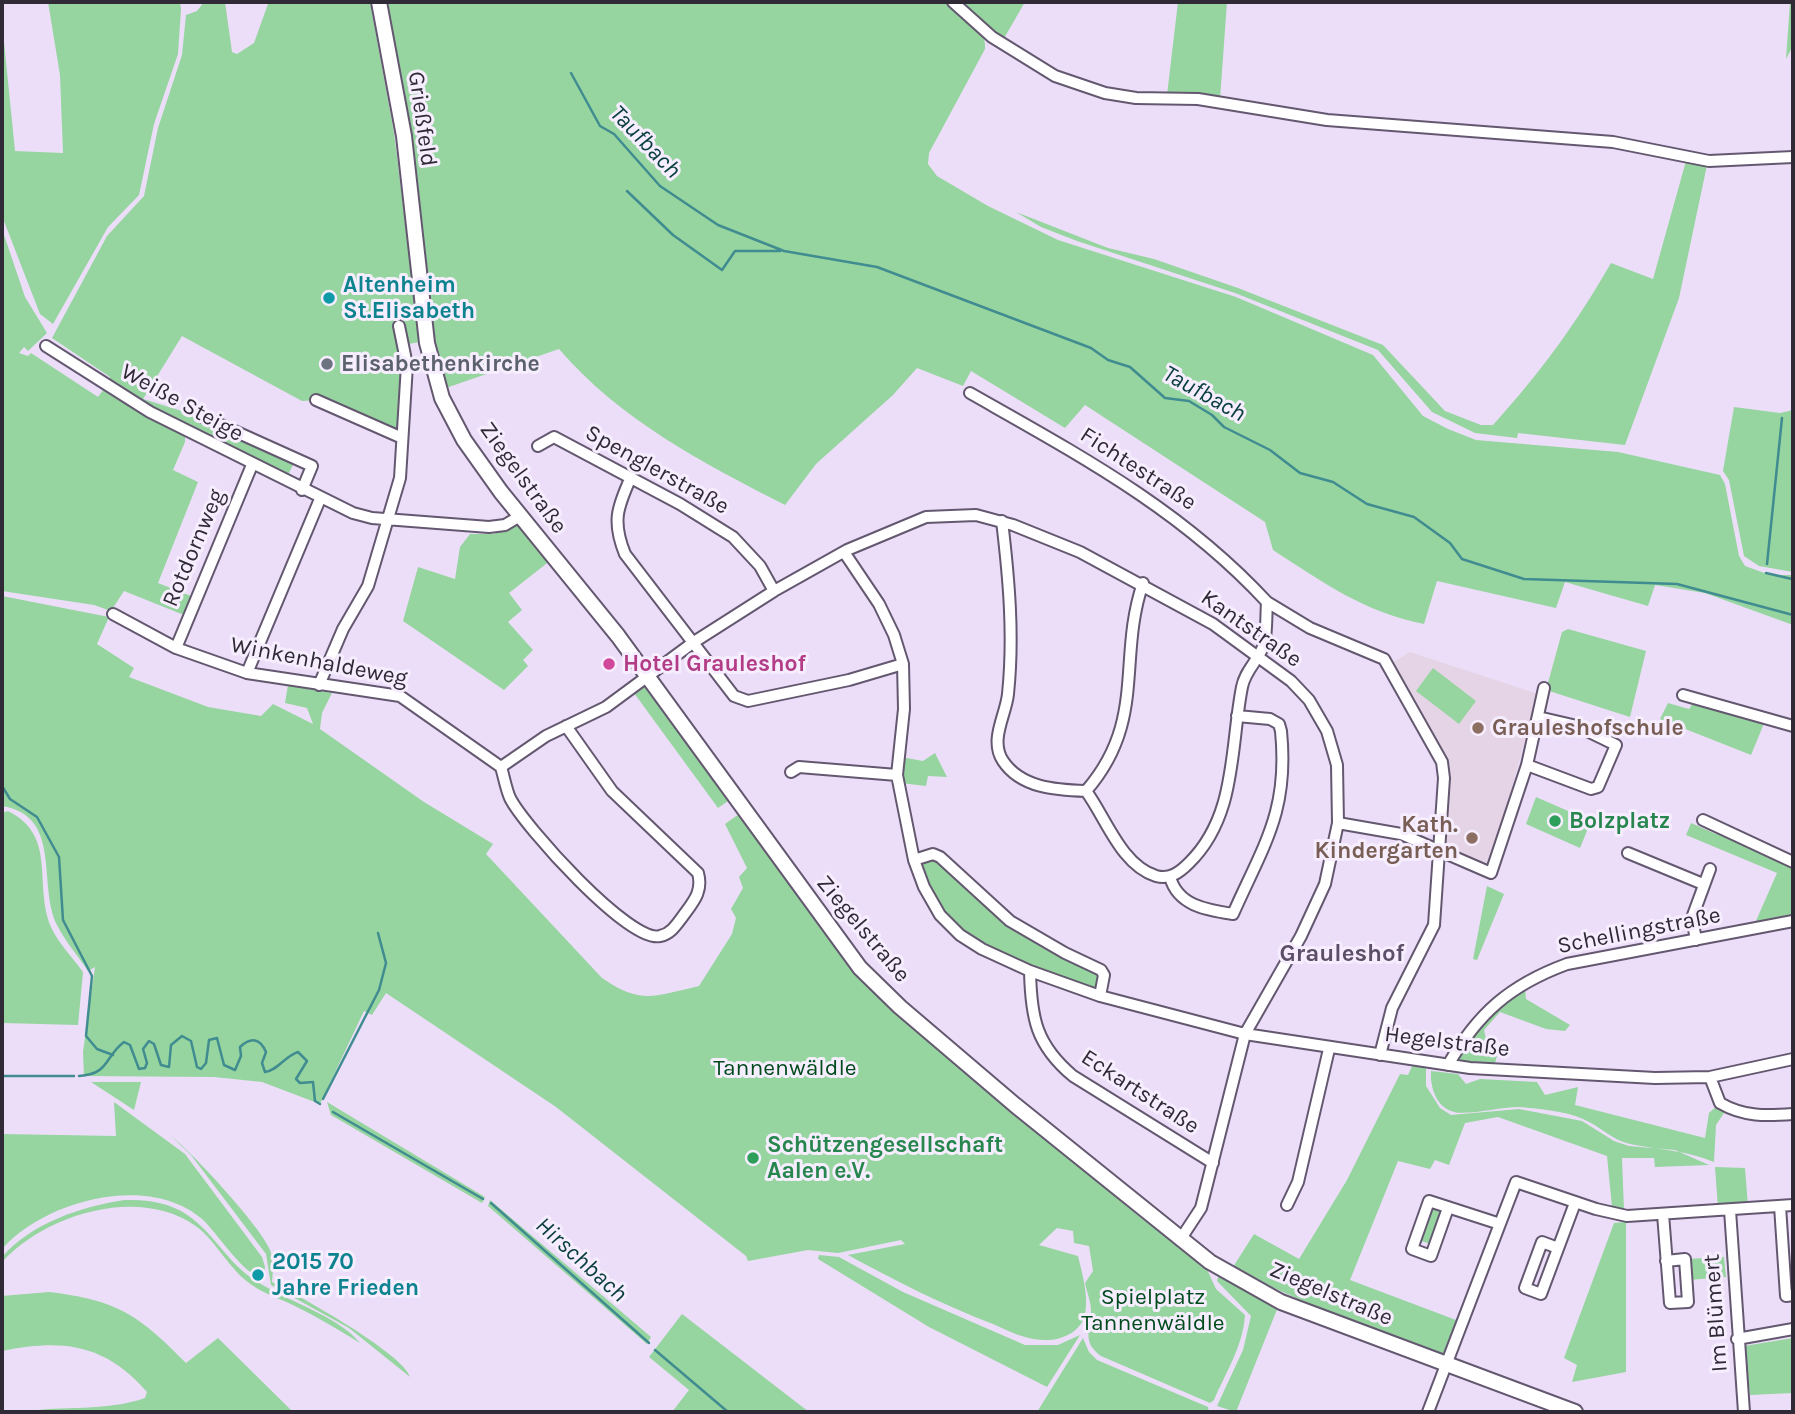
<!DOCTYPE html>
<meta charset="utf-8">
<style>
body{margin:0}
#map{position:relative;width:1795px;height:1414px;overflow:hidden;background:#ecdef9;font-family:Karla,sans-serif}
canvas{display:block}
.frame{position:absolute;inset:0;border:4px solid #2f2a35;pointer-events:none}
</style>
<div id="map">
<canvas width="1795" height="1414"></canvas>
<div class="frame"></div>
</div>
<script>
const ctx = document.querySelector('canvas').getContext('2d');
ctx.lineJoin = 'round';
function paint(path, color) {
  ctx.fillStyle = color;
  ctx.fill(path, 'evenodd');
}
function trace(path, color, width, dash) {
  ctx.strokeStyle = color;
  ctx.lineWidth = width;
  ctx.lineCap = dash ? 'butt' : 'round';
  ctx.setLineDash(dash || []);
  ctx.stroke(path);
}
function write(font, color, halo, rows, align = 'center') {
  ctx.font = font + ' Karla,sans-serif';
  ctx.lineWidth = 6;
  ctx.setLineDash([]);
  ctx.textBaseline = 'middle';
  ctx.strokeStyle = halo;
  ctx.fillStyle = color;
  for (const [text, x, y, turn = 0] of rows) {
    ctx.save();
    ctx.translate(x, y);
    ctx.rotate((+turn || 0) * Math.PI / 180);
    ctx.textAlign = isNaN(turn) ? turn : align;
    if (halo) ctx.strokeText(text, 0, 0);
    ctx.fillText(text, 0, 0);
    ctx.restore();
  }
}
paint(new Path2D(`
 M1410,652L1538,694L1489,869L1444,850L1447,778L1392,663Z`), '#e5d4e6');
paint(new Path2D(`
 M48,2H180L181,9L178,54L154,124L139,195L108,227L53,324L40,314L2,216V22L15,151L63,153L60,75Z
 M204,2H225L232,52L237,54L254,43L268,4L370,2L394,133L420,342L408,344L398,433L316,400L302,401L182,336L143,399L195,415L295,461L286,479L106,385L110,377L52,338L107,236L144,196L158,128L182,55L186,15L197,11Z
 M384,2H948C964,14 987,27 985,49L929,153L928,164L937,176L988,206L1058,240L1236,297L1373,355L1423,416L1448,429L1476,440L1618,452L1720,475L1725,484L1739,556L1745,566L1770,575H1793V625L1705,593L1655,585L1648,606L1565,582L1556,608L1437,581L1424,624C1364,612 1324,583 1273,550L1265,522L1085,405L1065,428L971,371L963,386L917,368L893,395L816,464L785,505C703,463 620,420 559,349L443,389L436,359Z
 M957,2H1025L1003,40Z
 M1178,2H1227L1220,99L1167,95Z
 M1790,2H1793V46L1786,59Z
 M1686,161L1707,165L1679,298L1625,445L1518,433L1517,438L1475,433L1432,412L1378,350L1235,293L1077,241L1041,227L1016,212L1108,248L1154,259L1238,288L1383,345L1445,411L1481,425H1493C1540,373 1576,324 1611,263L1653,279Z
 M2,229L25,297L47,333L28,351L24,347L19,353L28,356L31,353L98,397L103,390L185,434V442L173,470L198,482L158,583L191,596L184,615L124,591L111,611L94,605L2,591Z
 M1734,407L1780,413L1793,410V572L1759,566L1744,556L1729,480L1723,471Z
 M519,520L551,560L509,593L522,610L508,622L533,650L523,660L528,666L504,690L403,621L418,567L455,579L460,547L470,534H494Z
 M2,596L109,617L97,644L134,668L129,677L208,707L261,716L273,704L313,724L307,708L285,703L288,685L332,693L322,713L320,729L424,802L493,844L486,854L602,978C641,1005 655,996 699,986L732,934L736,918L731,909L743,888L739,877L747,868L725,824L739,814L835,944L991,1093L1141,1218L1205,1265L1216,1289L1245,1315C1243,1346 1226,1372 1214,1400L1210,1403L1101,1356C1082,1342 1090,1331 1091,1311C1091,1302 1087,1292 1085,1283L1093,1271L1089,1246L1074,1243L1073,1231L1057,1228L1039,1245L1078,1256C1082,1273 1089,1296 1085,1314C1082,1332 1060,1341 1044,1340C1026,1340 1009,1331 993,1324C943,1305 896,1281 848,1255L905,1244L901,1240L838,1253L808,1250L748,1261L746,1256L556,1107L386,993L372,1015L364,1011L320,1104L262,1082L214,1077L84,1076L83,1052L95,967L88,971C78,956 65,941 57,925C37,884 63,816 2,806Z
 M1568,629L1646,651L1630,717L1546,690L1562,632Z
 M1433,668L1476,701L1459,724L1416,691Z
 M647,684L731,799L718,808L634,693Z
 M1696,699L1765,721L1751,755L1660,719L1668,703L1689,709Z
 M935,753L947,777L928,776L926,786L901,783V757L923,761Z
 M1536,797L1591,821L1580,848L1526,824Z
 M8,811C58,836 33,884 51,927C58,943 73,958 83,972L78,1025L2,1023V813Z
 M1691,823L1716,834L1719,828L1793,862V920L1752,930L1777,873L1686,835Z
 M933,854L1010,921L1101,970L1100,996L982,949L940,915L914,860Z
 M1487,886L1504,894L1477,960L1473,959Z
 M1525,988L1526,999L1570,1025L1565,1031L1546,1029L1500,1012L1484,1030L1486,1039L1498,1052L1494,1067L1456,1062L1481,1023Z
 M1413,1064L1426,1065V1086L1440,1108L1451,1115L1519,1109L1582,1121L1614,1141L1629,1146L1675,1150L1709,1165L1655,1167L1654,1158H1622L1624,1210L1612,1207L1607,1156L1498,1117L1465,1123L1449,1165L1435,1160L1430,1169L1398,1161L1350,1280L1456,1320L1444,1356C1372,1329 1301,1304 1233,1267L1254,1234L1299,1259L1347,1180L1400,1074L1408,1075Z
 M1431,1071L1458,1074L1466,1084L1480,1079L1537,1082L1545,1095L1578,1087L1575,1105L1705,1138L1709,1113L1719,1104L1726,1110L1716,1125L1714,1162C1685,1150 1660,1150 1630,1144C1612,1140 1600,1126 1583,1119C1566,1111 1539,1109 1520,1107C1503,1106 1464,1117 1451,1111C1435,1105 1430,1085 1431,1071Z
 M91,1082H141L134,1110Z
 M114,1102L185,1154L262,1257L265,1267L263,1277C245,1278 217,1232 202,1219C148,1173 46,1200 2,1249V1134L116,1136Z
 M327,1102L485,1197L482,1203L331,1115Z
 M171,1136C192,1152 261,1227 270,1250C274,1261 273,1271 272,1282C298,1295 404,1354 410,1377L349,1328L271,1285L266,1254L191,1155Z
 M1715,1167L1745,1168L1748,1206L1718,1208Z
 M124,1200C145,1200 162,1201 181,1211C210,1227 224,1258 250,1277C280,1299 338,1315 360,1343C339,1330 317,1317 295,1306C281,1299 264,1294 252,1285C229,1270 218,1243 197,1227C140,1185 46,1214 2,1262V1257C32,1223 80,1207 124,1200Z
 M490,1200L651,1337L647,1344L488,1206Z
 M1430,1207L1442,1211L1431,1244L1418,1240Z
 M1626,1222V1372L1572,1382L1577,1365L1564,1358L1614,1223Z
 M819,1255L839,1257L903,1292L1025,1345H1058L1080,1335L1047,1387L929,1327L818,1259Z
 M1724,1257L1726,1277L1689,1280L1687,1259Z
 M1219,1274L1278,1307L1236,1412L1217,1406L1243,1350L1251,1316L1217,1281Z
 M49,1292C117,1300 139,1315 186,1363L218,1338L293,1412H22C64,1405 105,1412 145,1398L147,1392C104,1343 62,1339 2,1351V1296Z
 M682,1314L809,1412H672L689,1390L649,1357Z
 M1083,1338L1089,1352L1097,1360L1208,1407L1209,1412H1037Z
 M1793,1338V1393L1750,1395L1744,1346Z`), '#96d59f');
trace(new Path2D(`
 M571,73L600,126L614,134L660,186L718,225L784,251L877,267L1091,348L1108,360L1130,367L1165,398L1189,401L1212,415L1224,427L1270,450L1300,473L1333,482L1367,504L1414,517L1450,543L1462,559L1524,579L1677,584L1793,615
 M627,191L673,235L722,270L735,251H780
 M1767,564L1782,418
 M1766,573L1792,579
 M2,786L10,799L37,817L59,857L63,920L92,976L86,1036L97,1049L113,1055
 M2,1076H74
 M79,1076C110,1074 104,1057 124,1042L130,1045L139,1069L145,1068L147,1063L143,1049L149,1041L154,1044L161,1065L169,1067L171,1045L182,1036L191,1041L197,1067L201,1069L206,1063L209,1040L217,1038L224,1065L235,1070L241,1056L240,1047C251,1037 260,1038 266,1052L262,1063L265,1072C277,1071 285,1056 298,1052L307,1061L296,1079L300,1083L313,1082L315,1101L320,1104
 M323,1099L379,990L386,963L378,933
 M333,1112L483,1199
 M491,1203L649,1343
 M655,1350L728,1412`), '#408c90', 2.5);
const minor = new Path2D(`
 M953,2L992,37L1055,76L1105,93L1136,98L1198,99L1327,120L1613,142L1709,161L1793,157
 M46,346L150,412L353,513L372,518L489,527L505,525L520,516
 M970,393C1079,455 1181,509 1267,602C1266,615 1267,631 1264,644C1260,659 1245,670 1242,687C1230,748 1237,816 1189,863C1180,872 1170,880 1156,876C1121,865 1106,818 1086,791
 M316,400L400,437
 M201,416L312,466L302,490
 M538,446L554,437L680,504L733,537L760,566L774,591
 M631,477C617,508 612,522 625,554L734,696L748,701L849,680L903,664
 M1002,521C1009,579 1014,636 1008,694C1006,715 989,740 1003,761C1021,788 1056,790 1086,791
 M844,552L879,604L894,635L903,664L904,709L897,775L914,860L924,887L940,915L960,935L982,949L1030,971L1100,996L1245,1034L1470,1068L1655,1078L1710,1077L1793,1059
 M1267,602L1310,628L1384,659L1442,762L1444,778L1434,925L1392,1008L1380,1055
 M113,614L176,648L247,673L400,696L501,767L546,736L606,707L694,642L774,591L847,550L926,517L976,515L1013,525L1080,552L1213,624L1291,681L1309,700L1327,731L1337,765L1338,823L1325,884L1301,936L1245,1034L1201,1208L1180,1240
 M176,648L252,465
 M247,673L320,499
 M319,685L343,629L368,586L400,478L407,365L399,326
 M1683,695L1793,726
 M1527,765L1591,789L1598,787L1616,745L1577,726L1538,717
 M501,767C504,777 506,789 510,798C524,826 630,944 660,936C671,934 677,924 683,916C694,901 703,891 698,873L612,791L566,726
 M791,772L799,767L897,775
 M1086,791C1147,721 1117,659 1143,583
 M1703,820L1793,862
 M1338,823L1401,834L1491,873L1527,765L1544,688
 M1628,853L1703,884
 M914,860L933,854L940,857L1010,921L1065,953L1101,970L1104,975L1100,996
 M1170,877C1178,906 1207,910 1233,914C1264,844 1289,811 1281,731L1279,724L1270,719L1237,716
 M1696,940L1692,918L1710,869
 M1030,971C1031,1018 1036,1045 1073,1076L1213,1163
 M1448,1065C1478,1013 1510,985 1567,964L1793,921
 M1710,1077L1720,1103C1744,1117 1766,1116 1793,1114
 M1287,1205L1298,1182L1329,1049
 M1780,1206L1786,1296L1793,1295
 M1448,1208L1431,1256L1412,1249L1429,1201L1497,1223
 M1730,1210L1744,1412
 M1663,1214L1670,1303L1688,1302L1685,1259L1666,1261
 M1558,1248L1542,1242L1525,1288L1541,1294L1575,1203
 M1737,1339L1793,1329
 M1428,1412L1516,1182L1596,1209L1627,1216L1793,1205`);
const major = new Path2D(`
 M379,2L404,136L427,343L442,398L464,440L501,492L618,636L860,968L900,1007L1015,1105L1210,1262L1281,1302L1575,1412`);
trace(minor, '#645870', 14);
trace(major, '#645870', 18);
trace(minor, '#fff', 10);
trace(major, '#fff', 14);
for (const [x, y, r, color] of [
 [329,298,7,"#0f9aa8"],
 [327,364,7,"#6b7280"],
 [609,664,7,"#d1479c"],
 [1478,728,7,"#8d6e63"],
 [1555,821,7,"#2e9e5b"],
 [1472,838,7,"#8d6e63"],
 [753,1158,7,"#2e9e5b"],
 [258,1275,7,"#0f9aa8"]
]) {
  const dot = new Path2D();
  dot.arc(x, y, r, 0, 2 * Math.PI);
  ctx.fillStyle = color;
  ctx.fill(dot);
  trace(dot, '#f6edfe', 2.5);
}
write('23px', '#2f2a35', '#f6edfe', [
 ["Grießfeld",422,119,82],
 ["Weiße Steige",182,403,29],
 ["Fichtestraße",1138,469,33],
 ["Spenglerstraße",657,470,29],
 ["Ziegelstraße",523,478,54],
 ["Rotdornweg",194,548,-67],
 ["Kantstraße",1251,629,35],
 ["Winkenhaldeweg",319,662,11],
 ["Ziegelstraße",863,929,50],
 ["Schellingstraße",1639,931,-11],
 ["Hegelstraße",1447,1042,7],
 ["Eckartstraße",1140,1092,33],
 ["Ziegelstraße",1331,1294,23],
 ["Im Blümert",1716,1313,-94]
]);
write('bold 23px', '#0d838f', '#f6edfe', [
 ["Altenheim",343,285],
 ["St.Elisabeth",343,311],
 ["2015 70",272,1262],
 ["Jahre Frieden",272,1288]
], 'left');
write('bold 23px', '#5b616d', '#f6edfe', [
 ["Elisabethenkirche",341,364]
], 'left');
write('bold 23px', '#b23c85', '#f6edfe', [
 ["Hotel Grauleshof",623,664]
], 'left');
write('bold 23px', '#785e54', '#f6edfe', [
 ["Grauleshofschule",1492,728],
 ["Kath.",1458,825,"right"],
 ["Kindergarten",1458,851,"right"]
], 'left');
write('bold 23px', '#27864d', '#f6edfe', [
 ["Bolzplatz",1569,821],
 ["Schützengesellschaft",767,1145],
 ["Aalen e.V.",767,1171]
], 'left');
write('23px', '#004b1b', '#f6edfe', [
 ["Tannenwäldle",785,1068],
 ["Spielplatz",1153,1297],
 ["Tannenwäldle",1153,1323]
]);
write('italic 24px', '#093e3e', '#f6edfe', [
 ["Taufbach",645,142,46],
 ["Taufbach",1204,394,29],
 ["Hirschbach",581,1260,42]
]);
write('bold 24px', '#5b4f67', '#f6edfe', [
 ["Grauleshof",1342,954]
]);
</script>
